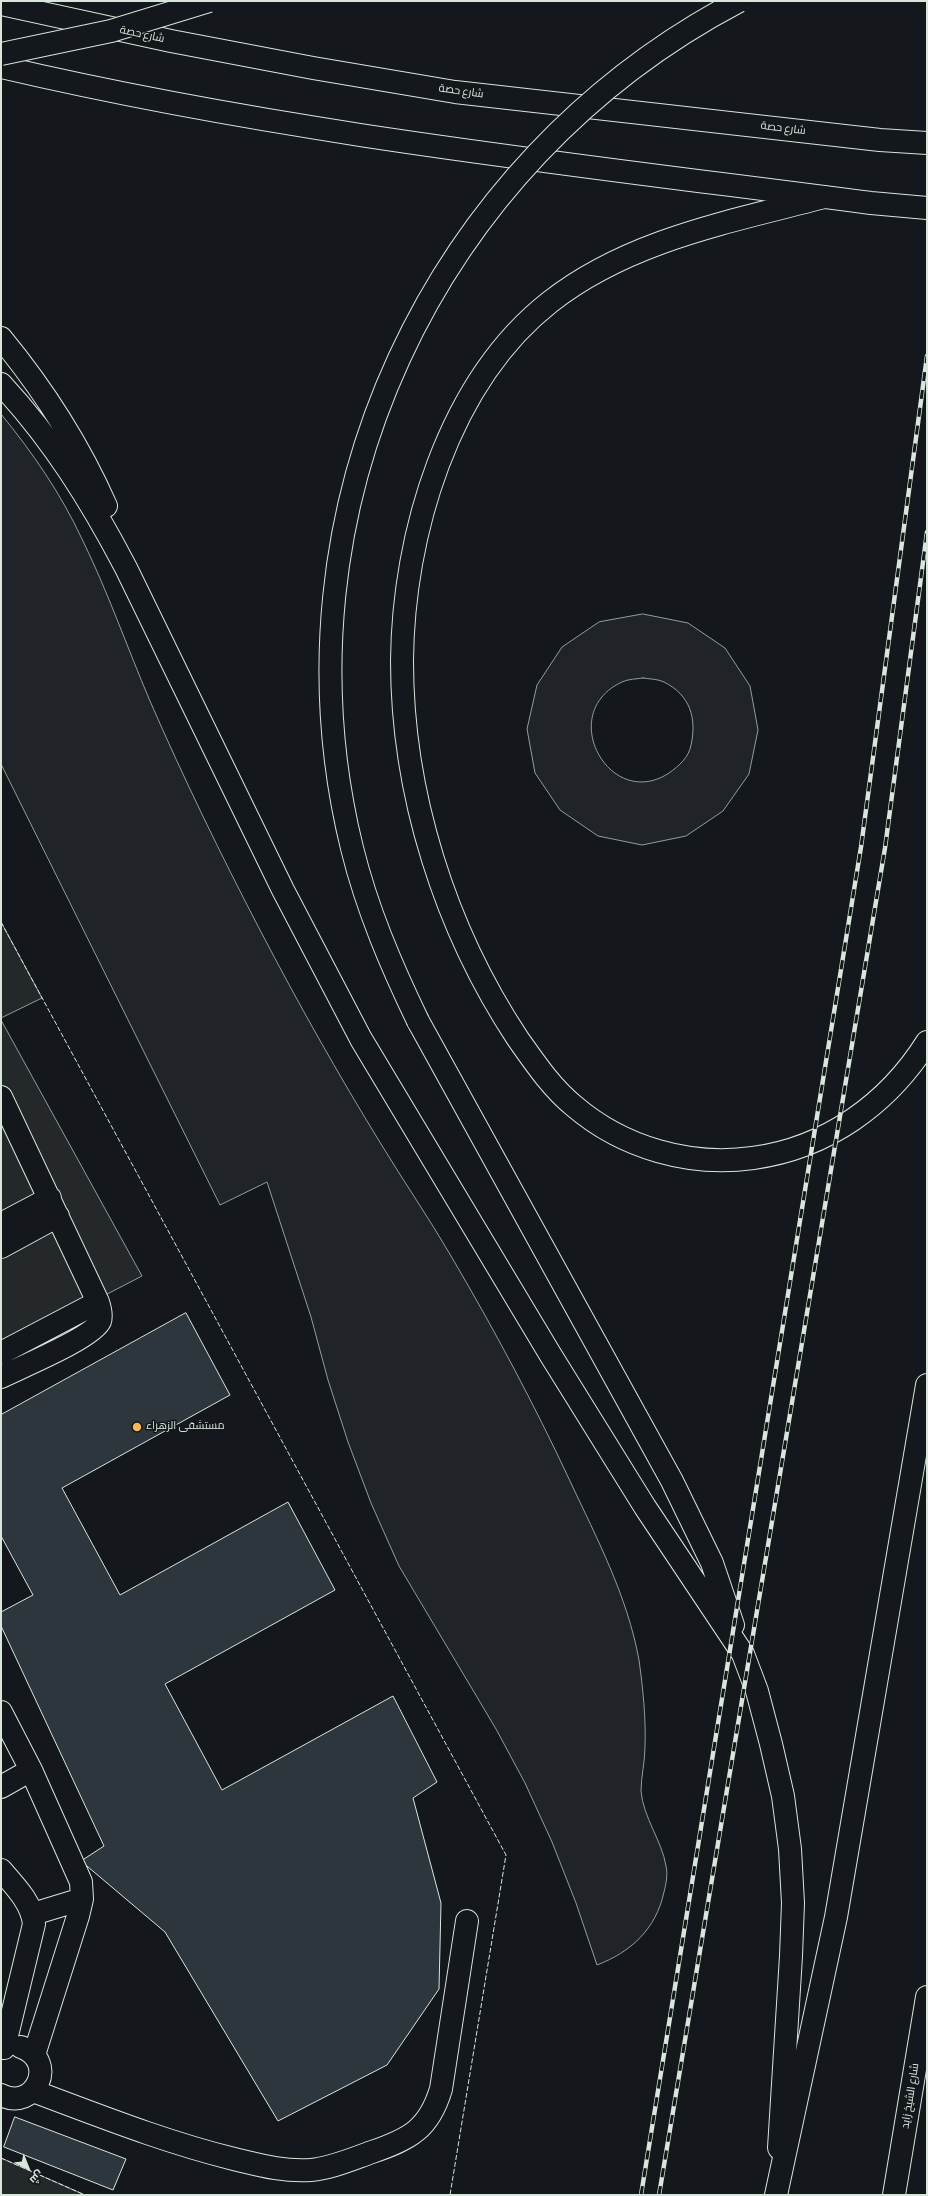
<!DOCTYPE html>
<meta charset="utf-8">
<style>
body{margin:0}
#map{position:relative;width:928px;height:2196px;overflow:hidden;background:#14181c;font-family:"Source Sans 3",Cairo,sans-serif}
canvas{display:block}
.frame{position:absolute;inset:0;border:2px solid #d8e6dc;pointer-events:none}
.north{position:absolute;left:8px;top:2148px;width:40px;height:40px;-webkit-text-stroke:3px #14181c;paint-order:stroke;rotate:137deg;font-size:11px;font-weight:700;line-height:16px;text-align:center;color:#d8e6dc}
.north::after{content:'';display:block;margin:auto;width:14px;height:18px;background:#d8e6dc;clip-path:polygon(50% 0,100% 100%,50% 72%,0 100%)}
</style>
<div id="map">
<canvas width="928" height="2196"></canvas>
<div class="frame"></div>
<div class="north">ش</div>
</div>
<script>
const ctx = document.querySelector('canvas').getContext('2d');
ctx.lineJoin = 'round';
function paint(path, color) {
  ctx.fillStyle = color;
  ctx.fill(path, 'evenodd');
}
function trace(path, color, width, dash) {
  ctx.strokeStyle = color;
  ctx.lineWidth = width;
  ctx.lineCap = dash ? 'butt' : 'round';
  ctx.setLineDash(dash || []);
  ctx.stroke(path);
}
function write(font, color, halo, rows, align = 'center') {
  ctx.font = font + ' "Source Sans 3",Cairo,sans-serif';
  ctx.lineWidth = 3;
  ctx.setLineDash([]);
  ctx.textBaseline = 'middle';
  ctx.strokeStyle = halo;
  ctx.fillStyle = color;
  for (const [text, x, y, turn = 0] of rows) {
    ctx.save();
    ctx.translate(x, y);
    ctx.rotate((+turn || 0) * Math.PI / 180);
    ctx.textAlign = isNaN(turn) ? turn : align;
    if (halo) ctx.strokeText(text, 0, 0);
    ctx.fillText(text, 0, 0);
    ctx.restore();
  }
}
const green = new Path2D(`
 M1,414C33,453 61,494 82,539C108,592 127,647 150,701C184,779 221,855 260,930C298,1003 338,1074 381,1144C404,1182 429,1218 451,1256C494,1329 534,1404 570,1481C597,1539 627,1595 639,1660C643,1689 646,1718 645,1747C645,1762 641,1777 641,1791C643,1817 662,1841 666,1866C668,1874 666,1884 664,1892C656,1929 631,1952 597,1965L576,1903L552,1842L525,1783L496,1729L399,1566L371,1503L348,1442L328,1380L311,1317L267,1182L220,1205L1,764Z
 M643,614L688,623L725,648L750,686L758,730L749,774L723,811L686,836L642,845L598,836L560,810L535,773L527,729L537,685L562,647L599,622ZM643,678C649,679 658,679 664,682C690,695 697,718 691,745C689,757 679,766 669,773C610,812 555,713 622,682C628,679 637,679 643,678Z`);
paint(green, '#202428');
trace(green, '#939e99', 1);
const parking = new Path2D(`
 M1,922L42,998L1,1018Z
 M1,1020L142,1276L1,1349Z
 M1,2158L85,2195H1Z`);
paint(parking, '#24282b');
trace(parking, '#939e99', 1);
const building = new Path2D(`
 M186,1313L230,1395L62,1488L120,1595L288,1502L335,1590L165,1684L222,1790L393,1696L437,1782L413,1798L441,1903L439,1989L387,2065L278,2121L165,1932L81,1861L104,1846L1,1626V1612L33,1595L1,1536V1415Z
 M15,2117L126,2159L113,2190L4,2147Z`);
paint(building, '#2c363c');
trace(building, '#d8e6dc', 1);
const minor = new Path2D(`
 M1,1097L98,1302C100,1308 102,1315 100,1321C94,1337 19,1368 1,1377
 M1,1224L50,1198
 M1,1247L58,1216
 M1,1353L98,1302
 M1,1712L31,1770L81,1882L82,1899L78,1916L34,2055
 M1,1787L31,1770
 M1,1870C15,1886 32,1903 34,1924L4,2048
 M33,1914L82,1899
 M33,2091C100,2116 165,2142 234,2159C259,2165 284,2172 311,2170C332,2168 352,2159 372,2152C410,2139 429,2129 441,2089L467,1921
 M1,2095C35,2112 59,2061 21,2047`);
const major = new Path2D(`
 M1,4L171,41L313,68L455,92L880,140L927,143
 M1,67C287,134 580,165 871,203L927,208
 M1,338C43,389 79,445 106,506
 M1,384C53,440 91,501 126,568L283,890L361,1039L550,1354L645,1507L743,1654L757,1691L771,1744L783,1796L790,1849L793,1903L791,1956L779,2148
 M418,1021L672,1481L712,1563L733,1625`);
const highway = new Path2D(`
 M824,197C730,222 629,240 550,302C448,382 403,535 402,661C402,793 445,929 518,1039C535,1063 551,1087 574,1106C623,1148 690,1167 753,1158C827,1148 888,1104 927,1042
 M776,2195L836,1917L927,1385
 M894,2195L927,1997`);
trace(minor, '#d8e6dc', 24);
trace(major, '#d8e6dc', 24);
trace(highway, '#d8e6dc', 24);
trace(minor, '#14181c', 22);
trace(major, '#14181c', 22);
trace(highway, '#14181c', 22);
const rail = new Path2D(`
 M641,2195L861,847L927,356
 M659,2195L885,848L927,532`);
trace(rail, '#d8e6dc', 4.5);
trace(rail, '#14181c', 3, [9]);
const majorBridge = new Path2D(`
 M418,1021C391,965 367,909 352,848C269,510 432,162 739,1`);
const highwayBridge = new Path2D(`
 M1,54L111,31L209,1`);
trace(majorBridge, '#d8e6dc', 24, []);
trace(highwayBridge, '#d8e6dc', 24, []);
trace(majorBridge, '#14181c', 22);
trace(highwayBridge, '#14181c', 22);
trace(new Path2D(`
 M1,922L506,1855L450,2195
 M1,2158L85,2195`), '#d8e6dc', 1, [5, 2]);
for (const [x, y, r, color] of [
 [137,1427,5,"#ffb74d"]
]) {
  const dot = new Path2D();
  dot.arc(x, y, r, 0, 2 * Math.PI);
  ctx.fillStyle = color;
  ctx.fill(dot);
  trace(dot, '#14181c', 1.5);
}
write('11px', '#d8e6dc', '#14181c', [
 ["شارع حصة",142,35,12],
 ["شارع حصة",461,92,8],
 ["شارع حصة",783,129,7],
 ["شارع الشيخ زايد",911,2096,-81]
]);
write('11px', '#d8e6dc', '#14181c', [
 ["مستشفى الزهراء",146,1427]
], 'left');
</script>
